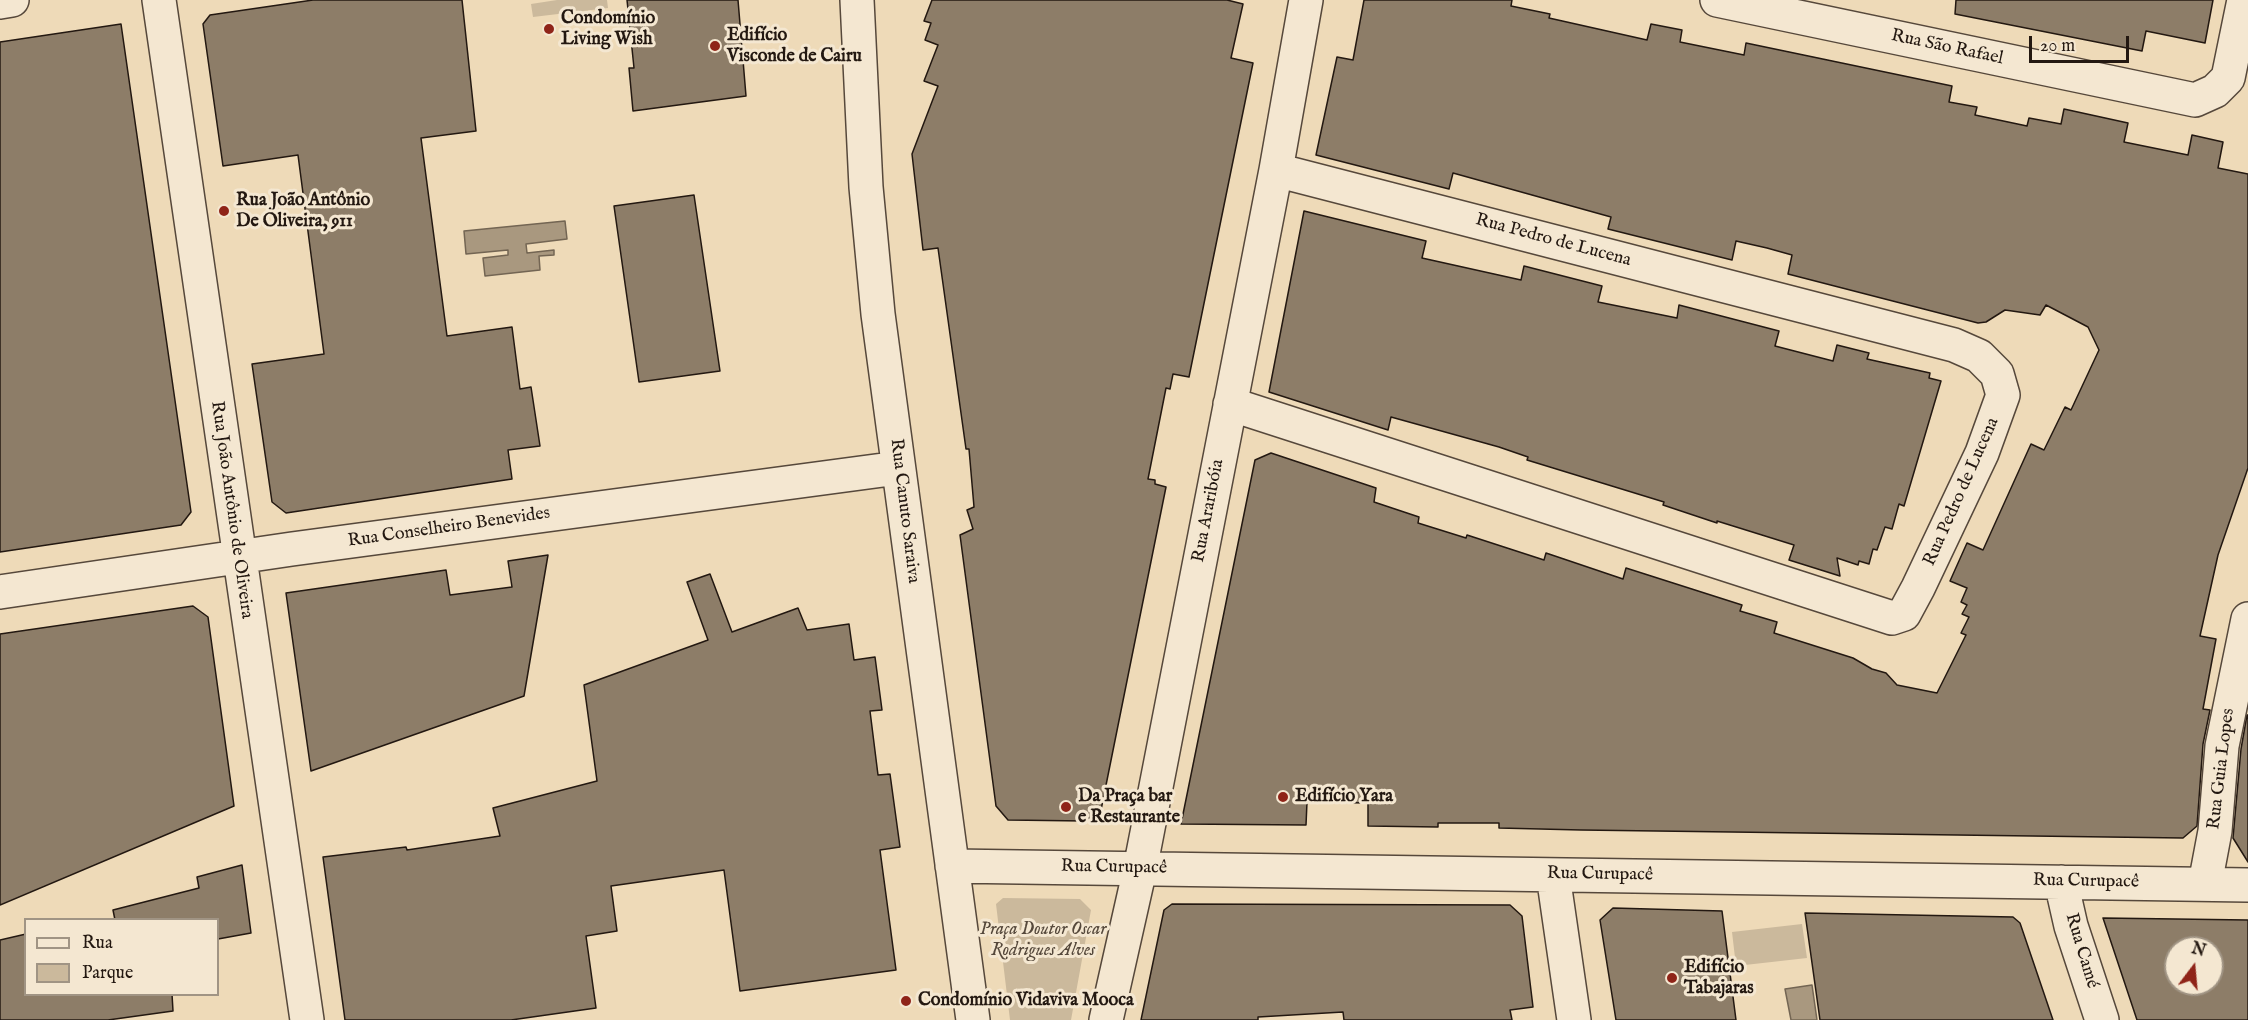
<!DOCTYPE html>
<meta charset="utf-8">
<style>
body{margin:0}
#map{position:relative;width:2248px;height:1020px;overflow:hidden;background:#eedab8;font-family:"IM FELL English",serif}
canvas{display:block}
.legend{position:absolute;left:24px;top:918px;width:195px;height:78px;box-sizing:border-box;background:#f4e7d1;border:2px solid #a09484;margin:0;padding:8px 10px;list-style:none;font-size:18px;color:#231811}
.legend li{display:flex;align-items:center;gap:12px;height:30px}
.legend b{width:30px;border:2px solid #a09484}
.north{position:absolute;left:2164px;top:936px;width:60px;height:60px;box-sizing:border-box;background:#f4e7d1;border:2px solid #a09484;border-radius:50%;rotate:16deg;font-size:16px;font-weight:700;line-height:24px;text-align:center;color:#231811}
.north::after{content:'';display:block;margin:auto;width:21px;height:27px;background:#8f2418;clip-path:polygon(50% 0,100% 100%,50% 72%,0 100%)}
.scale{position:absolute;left:2029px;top:36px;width:100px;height:27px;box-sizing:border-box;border:3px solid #231811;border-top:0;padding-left:8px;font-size:18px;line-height:21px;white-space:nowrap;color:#231811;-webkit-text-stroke:4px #f4e7d1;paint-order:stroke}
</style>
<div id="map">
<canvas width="2248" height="1020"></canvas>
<ul class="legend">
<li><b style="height:8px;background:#f4e7d1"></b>Rua</li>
<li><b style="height:16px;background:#cbb99c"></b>Parque</li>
</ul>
<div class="north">N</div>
<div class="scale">20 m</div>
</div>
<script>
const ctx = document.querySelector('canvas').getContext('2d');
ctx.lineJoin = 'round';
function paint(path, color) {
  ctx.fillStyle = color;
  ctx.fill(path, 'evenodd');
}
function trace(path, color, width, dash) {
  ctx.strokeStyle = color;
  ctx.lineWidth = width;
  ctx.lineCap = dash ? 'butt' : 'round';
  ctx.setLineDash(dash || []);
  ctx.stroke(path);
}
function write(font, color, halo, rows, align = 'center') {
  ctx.font = font + ' "IM FELL English",serif';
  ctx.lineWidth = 6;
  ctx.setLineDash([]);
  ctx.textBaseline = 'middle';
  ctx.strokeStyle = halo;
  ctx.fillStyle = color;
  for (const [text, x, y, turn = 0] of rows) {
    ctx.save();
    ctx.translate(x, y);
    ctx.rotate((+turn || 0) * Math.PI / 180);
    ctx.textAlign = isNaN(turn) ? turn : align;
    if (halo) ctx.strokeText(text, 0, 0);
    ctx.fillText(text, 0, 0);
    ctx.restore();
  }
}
paint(new Path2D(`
 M557,0H607L608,8L533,17L531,4Z
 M1003,898L1080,899L1091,910L1071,1020H1010L996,904Z
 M1802,924L1807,958L1736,966L1732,932Z`), '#cbb99c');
const water = new Path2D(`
 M565,221L567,239L526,244L527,253L554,250V255L539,256L540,270L485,276L483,258L508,255V250L466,254L464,231Z
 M1812,985L1817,1020H1791L1785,989Z`);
paint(water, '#a9987f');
trace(water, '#736553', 1.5);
const building = new Path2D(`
 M313,0H462L476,131L421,138L447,336L512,327L520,389L531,387L540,446L508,450L512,479L286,513L272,502L252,364L324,354L298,155L223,166L203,24L210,15Z
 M627,0H738L746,96L633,111L629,68H634Z
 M932,0H1227L1243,4L1231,58L1253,63L1189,377L1173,374L1170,389L1166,388L1148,479L1155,480V484L1166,487L1101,810L1085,821L1008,820L996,806L960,535L973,529L967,510L974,507L969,449H966L938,248L923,250L912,154L938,86L924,81L938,45L925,40L931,23L924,21Z
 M1364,0H1512L1511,6L1550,14L1549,18L1647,40L1651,24L1682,30L1680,42L1744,55L1746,43L1952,86L1949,102L1977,107L1975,115L2027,126L2029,118L2061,124L2064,109L2128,123L2124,142L2188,155L2192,135L2223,142L2218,168L2248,174V468L2218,555L2200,636L2216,639L2203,709L2210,710L2203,744L2197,826L2183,838L1581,830L1499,828V823H1438V827L1368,826V803L1307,802L1306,825L1181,824L1255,460L1271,453L1376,488L1374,502L1419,517L1418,523L1466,538L1467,535L1544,560L1546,553L1623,579L1626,568L1742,605L1740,611L1777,622L1774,633L1853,658L1872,669L1886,673L1897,685L1937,693L1966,635L1961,633L1969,617L1962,614L1967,605L1961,602L1967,588L1950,581L1967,543L1983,550L2031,444L2044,450L2065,407L2071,410L2099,350L2088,327L2046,305L2040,315L2005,310L1986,322L1978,323L1788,274L1792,255L1767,248L1736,241L1732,260L1608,229L1611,217L1453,173L1449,189L1316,155L1337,57L1353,60Z
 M1956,0H2213L2205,43L2146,31L2142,51L1955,14Z
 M121,24L191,512L181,525L0,552V42Z
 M694,195L720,371L639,382L614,206Z
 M1304,211L1426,241L1422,258L1521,280L1524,266L1602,286L1598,302L1677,318L1679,305L1779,331L1775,346L1833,361L1837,345L1869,353L1867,359L1930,373L1929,378L1941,381L1904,506L1899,504L1892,529L1885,527L1877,550L1873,549L1869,564L1859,561L1858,565L1837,558L1840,576L1789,560L1794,545L1717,521V523L1663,505L1664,502L1527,460L1528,457L1499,447L1391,417L1388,430L1269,392Z
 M548,555L524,696L311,771L286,593L446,570L450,595L512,587L508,561Z
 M710,574L732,632L798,608L807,630L849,624L854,660L875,657L882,710L870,711L878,775L890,774L900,847L880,850L896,970L740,991L724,870L611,886L617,931L586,936L596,1008L511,1020H345L323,857L406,847L407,850L500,836L493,808L597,781L584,685L708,640L687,582Z
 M193,606L208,617L234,806L0,905V634Z
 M2247,715H2248V862L2233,838L2241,749Z
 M242,865L251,933L218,939V920H115L113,910L199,888L197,877Z
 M1172,904L1510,905L1522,916L1533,1007L1510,1010L1512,1020H1344L1343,1012L1258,1017V1020H1141L1164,910Z
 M1613,908L1722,911L1736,1020H1616L1600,920Z
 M1805,913L2013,917L2020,923L2053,1020H1820Z
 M2103,918L2248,920V1020H2137ZM2176,948H2212V984H2176Z
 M26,934V994H172L173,1011L108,1020H0V940Z`);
paint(building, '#8d7d68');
trace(building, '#231811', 1.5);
const street = new Path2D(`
 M159,0L307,1020
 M857,0L866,187L878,314L973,1020
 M1717,0L2195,100L2215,91L2228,78L2244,0
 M0,2L12,0
 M1230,404L1892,618L1904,614L1918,588L1982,453L2003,395L1997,374L1979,356L1954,345L1276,170
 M0,592L292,549L898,468
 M952,866L2248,885
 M1553,875L1574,1020
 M2061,882L2071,926L2102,1020
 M2205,884L2215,831L2222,746L2248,619
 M1106,1020L1140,869L1276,170L1306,0`);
trace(street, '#56483b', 36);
trace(street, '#f4e7d1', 33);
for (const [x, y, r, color] of [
 [549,29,6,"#8f2418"],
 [715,46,6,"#8f2418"],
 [224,211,6,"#8f2418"],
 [1283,797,6,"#8f2418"],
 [1066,807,6,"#8f2418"],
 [1672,978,6,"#8f2418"],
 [906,1001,6,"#8f2418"]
]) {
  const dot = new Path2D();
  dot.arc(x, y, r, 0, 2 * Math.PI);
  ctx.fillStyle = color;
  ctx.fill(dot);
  trace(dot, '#f4e7d1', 2);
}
write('bold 18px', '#231811', '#f4e7d1', [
 ["Condomínio",561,19],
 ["Living Wish",561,40],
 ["Edifício",727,36],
 ["Visconde de Cairu",727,57],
 ["Rua João Antônio",236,201],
 ["De Oliveira, 911",236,222],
 ["Da Praça bar",1078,797],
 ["e Restaurante",1078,818],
 ["Edifício Yara",1295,797],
 ["Edifício",1684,968],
 ["Tabajaras",1684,989],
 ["Condomínio Vidaviva Mooca",918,1001]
], 'left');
write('18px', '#231811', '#f4e7d1', [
 ["Rua São Rafael",1947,48,12],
 ["Rua Pedro de Lucena",1553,241,15],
 ["Rua Pedro de Lucena",1962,492,-66],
 ["Rua João Antônio de Oliveira",231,510,82],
 ["Rua Canuto Saraiva",904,511,83],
 ["Rua Araribóia",1209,511,-79],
 ["Rua Conselheiro Benevides",449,528,-8],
 ["Rua Guia Lopes",2222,769,-83],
 ["Rua Curupacê",1114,868,1],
 ["Rua Curupacê",1600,875,1],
 ["Rua Curupacê",2086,882,1],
 ["Rua Camé",2081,951,73]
]);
write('italic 18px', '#55483b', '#f4e7d1', [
 ["Praça Doutor Oscar",1043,930],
 ["Rodrigues Alves",1043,951]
]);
</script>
